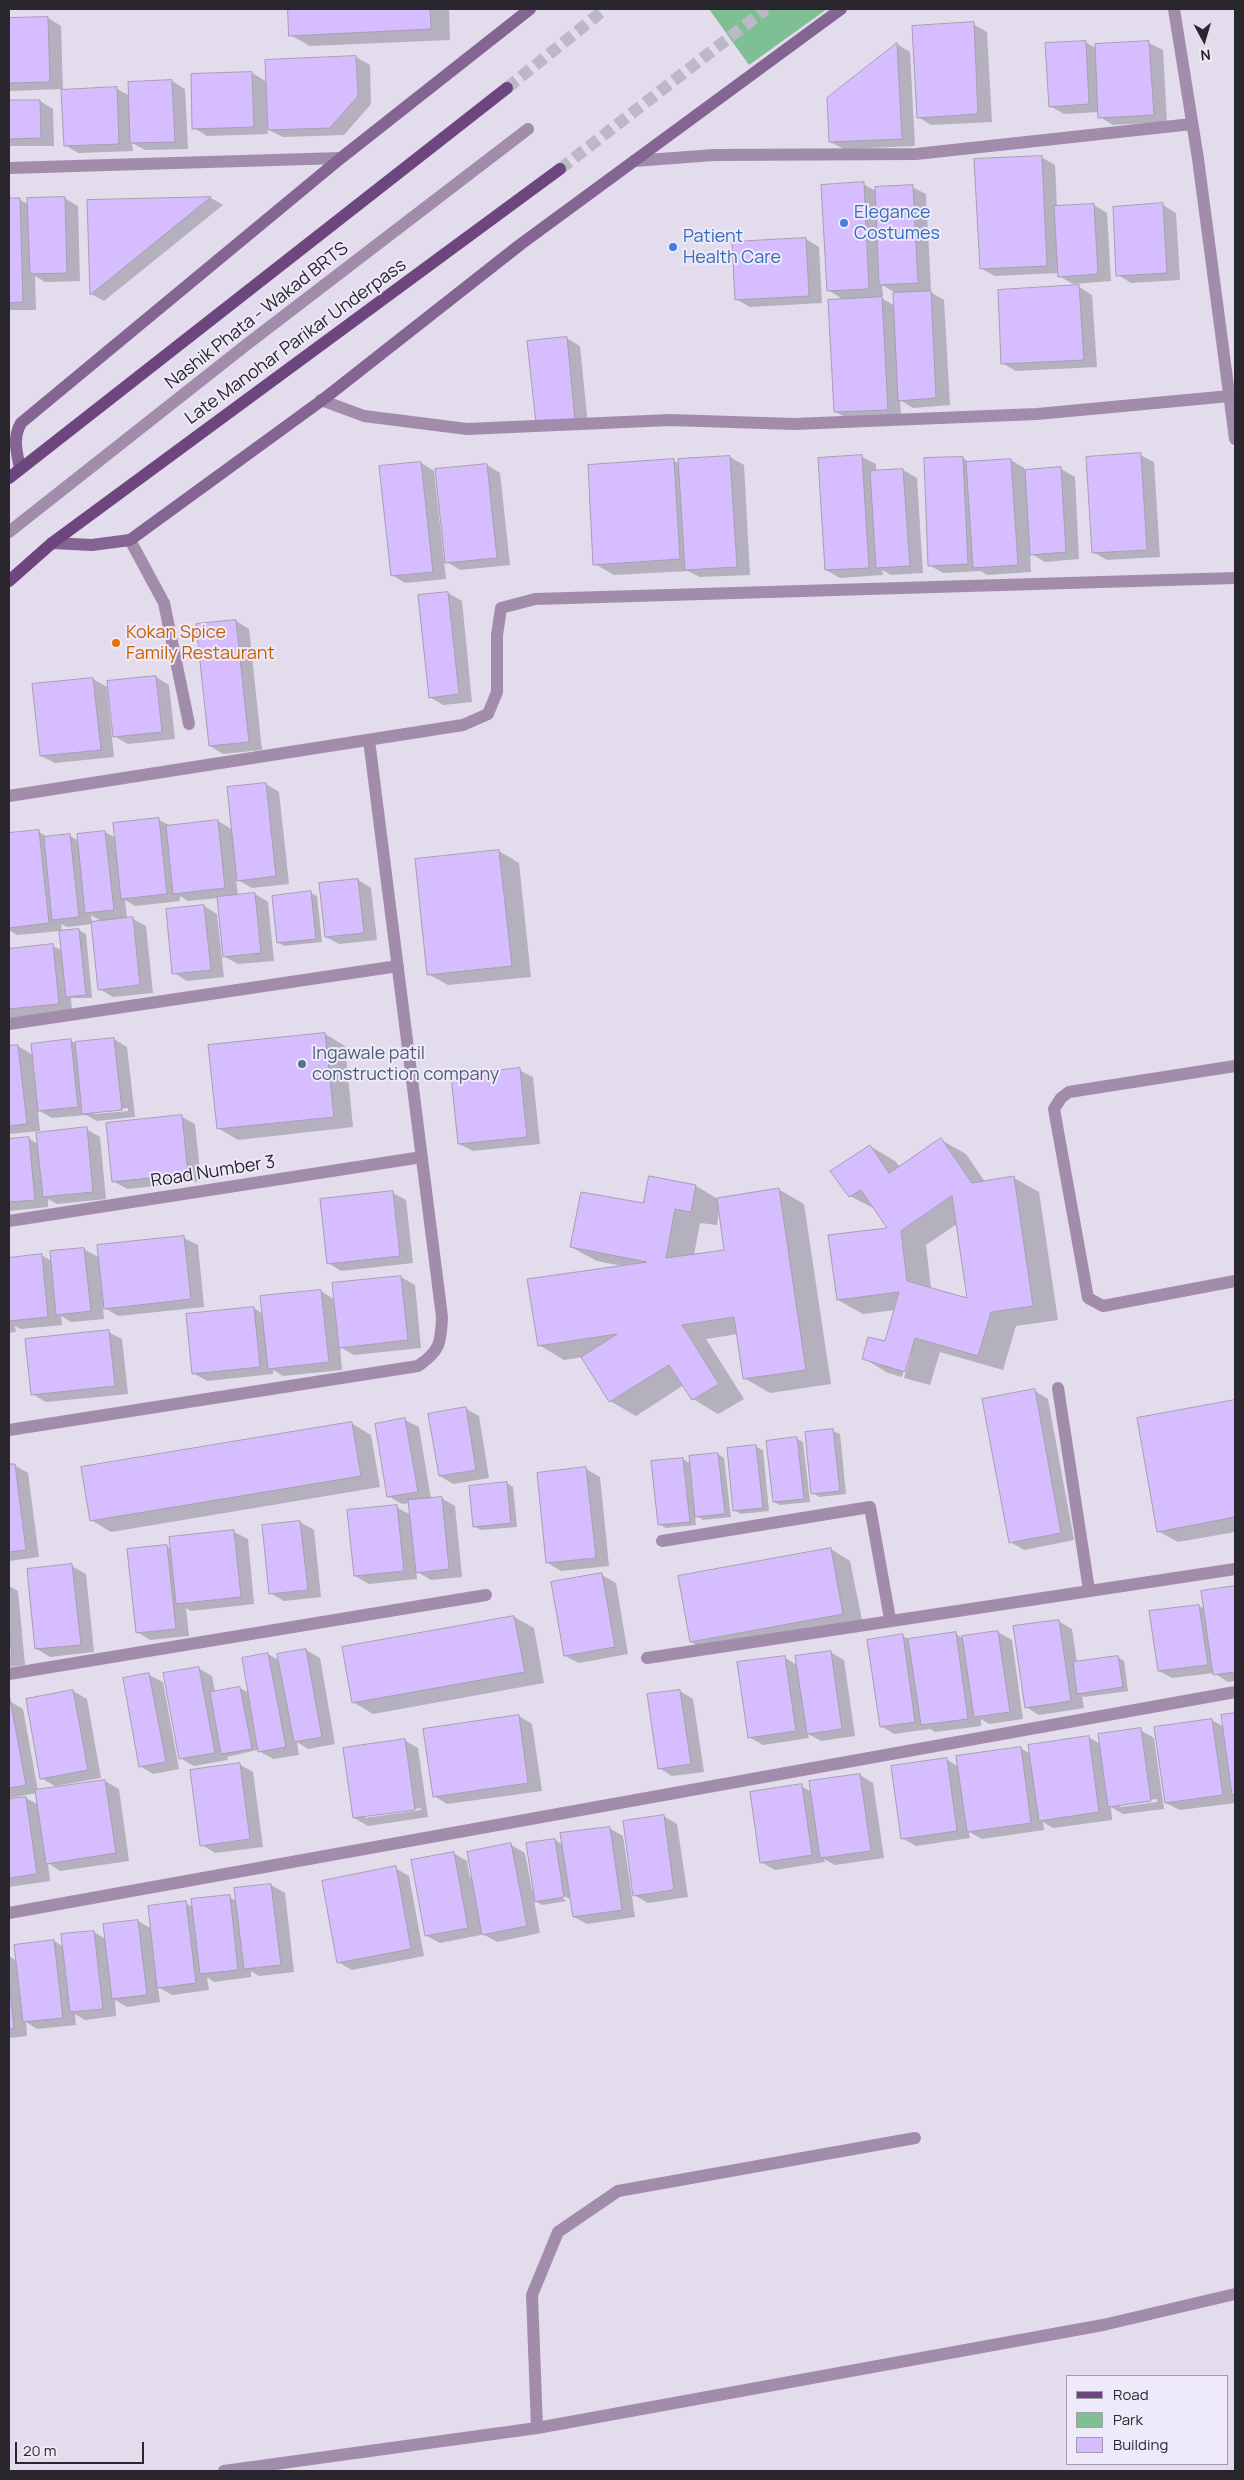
<!DOCTYPE html>
<style>
body{margin:0}
#map{position:relative;width:1244px;height:2480px;overflow:hidden;background:#e2dced;font-family:Manrope,sans-serif}
canvas{display:block}
.frame{position:absolute;inset:0;border:10px solid #29272d;pointer-events:none}
.legend{position:absolute;left:1066px;top:2375px;width:162px;height:90px;box-sizing:border-box;background:#efeafa;border:1px solid #a09ca8;margin:0;padding:6px 9px;list-style:none;font-size:15px;color:#29272d}
.legend li{display:flex;align-items:center;gap:10px;height:25px}
.legend b{width:25px;border:1px solid #a09ca8}
.north{position:absolute;left:1179px;top:15px;width:50px;height:50px;-webkit-text-stroke:4px #efeafa;paint-order:stroke;rotate:174deg;font-size:14px;font-weight:700;line-height:20px;text-align:center;color:#29272d}
.north::after{content:'';display:block;margin:auto;width:18px;height:22px;background:#29272d;clip-path:polygon(50% 0,100% 100%,50% 72%,0 100%)}
.scale{position:absolute;left:15px;top:2442px;width:129px;height:22px;box-sizing:border-box;border:2px solid #29272d;border-top:0;padding-left:6px;font-size:15px;line-height:18px;white-space:nowrap;color:#29272d;-webkit-text-stroke:4px #efeafa;paint-order:stroke}
</style>
<div id="map">
<canvas width="1244" height="2480"></canvas>
<div class="frame"></div>
<ul class="legend">
<li><b style="height:6px;background:#6d467f"></b>Road</li>
<li><b style="height:14px;background:#7ec094"></b>Park</li>
<li><b style="height:14px;background:#d6bdff"></b>Building</li>
</ul>
<div class="north">N</div>
<div class="scale">20 m</div>
</div>
<script>
const ctx = document.querySelector('canvas').getContext('2d');
ctx.lineJoin = 'round';
function paint(path, color) {
  ctx.fillStyle = color;
  ctx.fill(path, 'evenodd');
}
function trace(path, color, width, dash) {
  ctx.strokeStyle = color;
  ctx.lineWidth = width;
  ctx.lineCap = dash ? 'butt' : 'round';
  ctx.setLineDash(dash || []);
  ctx.stroke(path);
}
function write(font, color, halo, rows, align = 'center') {
  ctx.font = font + ' Manrope,sans-serif';
  ctx.lineWidth = 4;
  ctx.setLineDash([]);
  ctx.textBaseline = 'middle';
  ctx.strokeStyle = halo;
  ctx.fillStyle = color;
  for (const [text, x, y, turn = 0] of rows) {
    ctx.save();
    ctx.translate(x, y);
    ctx.rotate((+turn || 0) * Math.PI / 180);
    ctx.textAlign = isNaN(turn) ? turn : align;
    if (halo) ctx.strokeText(text, 0, 0);
    ctx.fillText(text, 0, 0);
    ctx.restore();
  }
}
paint(new Path2D(`
 M709,9H827L749,65Z`), '#7ec094');
paint(new Path2D(`
 M289,9H449L450,40L310,46L290,35Z
 M48,18L61,26L63,91L117,89L130,96L172,81L185,89L188,149L145,150L132,143L133,151L78,153L65,145L62,89L9,91V20Z
 M973,24L987,32L992,122L931,125L918,117Z
 M1085,42L1096,48L1149,43L1163,50L1167,122L1113,125L1100,117L1099,112L1064,114L1050,106Z
 M897,44L910,52L915,146L844,149L830,142L828,99Z
 M356,57L370,65L371,104L344,135L283,137L267,129L268,134L207,136L194,128L252,73L267,82L266,61Z
 M40,101L53,109L54,146H9V102Z
 M1041,157L1055,165L1057,207L1094,205L1107,213L1111,281L1073,284L1059,276V273L995,276L982,269Z
 M863,184L876,191L912,187L926,194L931,290H927L944,300L950,405L913,408L900,400L901,417L849,419L835,412L844,300L828,290ZM882,285L894,292L895,306L878,296H883Z
 M64,198L78,206L80,281L45,282L35,276L36,310H9V200L19,199L29,205Z
 M211,198L223,205L104,301L91,294L88,201Z
 M1163,205L1176,213L1180,280L1131,283L1118,275Z
 M806,239L819,247L822,303L750,307L736,299Z
 M1079,287L1092,295L1097,367L1016,371L1002,363Z
 M566,338L580,346L588,426L551,430Z
 M1140,455L1154,462L1160,557L1107,560L1093,552Z
 M730,457L744,465L750,575L700,577L688,571L614,575L595,564L674,461L680,464Z
 M862,457L876,464V472L903,470L917,478L923,573L891,575L882,570L883,575L840,578L826,570Z
 M963,458L970,463L1011,460L1024,468L1025,471L1061,469L1075,477L1079,559L1045,562L1030,553L1031,572L987,575L981,571L943,573L929,565Z
 M421,463L434,471L446,579L405,583L392,575Z
 M487,465L500,473L510,565L460,570L447,562Z
 M448,593L462,601L472,702L443,705L430,697Z
 M236,621L249,629L262,750L223,754L210,746Z
 M156,677L169,685L175,739L128,744L114,736Z
 M93,679L107,687L114,757L55,763L41,756Z
 M266,784L279,792L289,884L252,888L236,879L238,896L255,894L268,902L274,961L238,964L225,957L218,898L188,901L180,896V901L135,906L125,900L127,919H133L146,926L153,993L113,997L99,989L93,924L67,927L61,924L62,932L79,930L86,934L92,998H71L72,1011L9,1018V950L53,946L63,951L60,931L17,935L9,930V835L39,832L49,838L70,836L79,841L105,832L116,838L114,824L159,820L171,826L218,821L233,830ZM91,915L103,922L92,923Z
 M499,851L519,863L531,977L448,985L428,974L416,860Z
 M358,880L371,888L377,940L339,944L326,937Z
 M311,893L317,896L322,942L284,946L278,942Z
 M204,906L217,914L224,977L187,981L174,973Z
 M325,1034L345,1046L353,1127L238,1140L218,1128Z
 M114,1039L127,1047L135,1117L97,1121L86,1115L52,1118L38,1110L40,1131L9,1134V1047L18,1046L33,1055L71,1041L75,1043ZM128,1108V1111L95,1114V1112Z
 M519,1070L533,1077L540,1144L473,1151L459,1144Z
 M182,1117L195,1124L201,1181L127,1189L113,1181Z
 M86,1129L100,1137L106,1199L57,1204L48,1199V1207L9,1211V1140L28,1138L38,1144Z
 M941,1140L966,1154L985,1182L1014,1178L1039,1192L1058,1320L1016,1326L1003,1370L940,1352L930,1385L904,1378L911,1355H908L902,1377L888,1373L863,1358L886,1343L895,1310L863,1314L838,1300L890,1229L877,1210L850,1196L870,1146L895,1161L900,1167ZM957,1224L968,1299L931,1289L926,1245Z
 M696,1186L718,1199L778,1189L804,1204L831,1384L770,1393L744,1378L738,1334L706,1339L744,1399L718,1414L693,1399L684,1385L636,1416L610,1401L583,1357L564,1360L539,1345L622,1266L597,1261L571,1247L644,1205ZM719,1211L726,1251L694,1255L700,1223L717,1225Z
 M393,1193L406,1200L413,1263L341,1271L328,1263Z
 M184,1238L198,1245L204,1307L118,1316L103,1307L104,1319L71,1322L61,1316L62,1325L21,1329L15,1326L16,1332L9,1333V1259L41,1255L52,1261L84,1249L100,1258Z
 M401,1277L415,1285L421,1348L354,1355L340,1347L342,1370L283,1376L273,1370V1374L207,1381L193,1373L254,1308L263,1314L321,1291L335,1300Z
 M108,1332L122,1339L128,1394L46,1402L32,1394Z
 M1035,1391L1048,1399L1074,1540L1024,1550L1010,1542Z
 M1235,1401V1532L1178,1542L1158,1531L1138,1419Z
 M465,1408L479,1416L489,1478L453,1484L440,1476Z
 M405,1420L419,1427L431,1499L441,1498L455,1506L462,1577L431,1580L416,1571L417,1579L369,1584L355,1576L396,1507L411,1515L410,1503L402,1504L388,1496Z
 M351,1423L371,1435L380,1487L111,1532L91,1520Z
 M833,1431L840,1434L846,1494L819,1497L813,1493Z
 M797,1439L803,1442L810,1502L780,1505L774,1502Z
 M756,1447L763,1450L769,1511L741,1514L734,1510Z
 M718,1454L724,1458L731,1517L703,1520L695,1515L696,1525L666,1528L659,1524L683,1459L691,1464Z
 M14,1465L28,1473L39,1557L9,1561V1466Z
 M586,1469L600,1477L609,1566L561,1571L548,1563Z
 M507,1483L513,1487L517,1527L481,1530L475,1527Z
 M300,1522L314,1530L321,1597L284,1601L270,1593Z
 M234,1532L248,1539L254,1604L191,1611L186,1608L189,1636L150,1640L137,1632L166,1546L172,1549Z
 M831,1549L850,1561L863,1625L711,1653L691,1642Z
 M72,1566L86,1574L94,1652L50,1657L37,1649Z
 M602,1575L616,1583L628,1654L579,1663L565,1656Z
 M9,1586L18,1591L25,1665L9,1667Z
 M1235,1587V1681L1228,1682L1214,1673L1172,1678L1159,1671L1199,1606L1205,1609L1203,1592Z
 M514,1617L534,1628L544,1683L373,1714L353,1702Z
 M1058,1621L1072,1629L1077,1663L1118,1657L1124,1661L1128,1691L1084,1697L1082,1695L1084,1708L1039,1715L1026,1707Z
 M998,1632L1012,1640L1023,1719L989,1724L981,1719V1726L935,1732L930,1729L894,1734L881,1726L903,1636L910,1640L956,1634L964,1639Z
 M306,1650L320,1658L335,1744L308,1749L297,1742L299,1755L273,1759L257,1750L227,1757L228,1760L194,1766L180,1758L198,1668L212,1676L215,1692L240,1688L249,1693L268,1654L280,1661Z
 M830,1652L844,1660L855,1736L821,1741L808,1734L809,1738L763,1745L749,1737L784,1657L797,1665Z
 M149,1675L163,1682L179,1769L153,1774L140,1766Z
 M73,1691L87,1699L101,1778L55,1786L41,1778Z
 M680,1691L693,1699L704,1772L672,1776L659,1768Z
 M9,1701L23,1709L38,1791L105,1781L119,1789L129,1861L60,1871L48,1863L50,1881L9,1887V1801L26,1798L39,1805L37,1793L9,1798Z
 M1235,1714V1803L1180,1810L1166,1803L1212,1720L1224,1727L1223,1716Z
 M519,1716L532,1724L542,1791L447,1804L434,1796Z
 M1140,1730L1154,1738L1164,1809L1123,1814L1111,1807L1112,1820L1053,1828L1043,1822L1044,1830L982,1839L969,1832L970,1838L916,1846L902,1838L946,1759L959,1767L1020,1748L1031,1754L1088,1737L1101,1744ZM1157,1799V1802L1120,1807V1804Z
 M404,1740L418,1748L428,1817L368,1826L354,1818ZM421,1808V1810L365,1818V1816Z
 M239,1764L253,1772L263,1847L215,1853L202,1845Z
 M860,1775L873,1783L884,1858L835,1865L824,1859L825,1862L775,1870L761,1862L801,1786L812,1792Z
 M664,1816L677,1824L688,1897L648,1903L634,1895Z
 M609,1828L623,1836L635,1917L587,1924L574,1917L571,1900L559,1893L558,1895L567,1901L542,1905L534,1900L540,1933L497,1942L481,1933V1935L440,1943L427,1936L453,1853L467,1861L470,1878L511,1845L525,1853L532,1890H534L527,1844L555,1840L563,1845Z
 M395,1868L409,1876L424,1956L352,1970L338,1962Z
 M271,1885L285,1893L294,1972L259,1976L251,1971V1977L214,1982L207,1977L209,1990L172,1995L158,1987L160,2002L127,2007L115,2000L116,2016L85,2020L75,2014L76,2025L37,2029L26,2022L27,2036L9,2038V1956L17,1961L54,1941L64,1947L63,1936L94,1932L106,1939L105,1925L138,1921L152,1929L185,1903L193,1907L229,1897L237,1901L236,1889Z`), '#0003');
const building = new Path2D(`
 M288,9H430L431,29L289,36Z
 M48,17L50,82L9,83V18Z
 M974,22L978,114L917,118L912,26Z
 M1086,41L1089,104L1049,107L1045,43Z
 M1149,41L1154,115L1098,118L1095,44Z
 M897,43L902,139L829,142L827,98Z
 M356,56L358,96L330,128L268,130L265,60Z
 M252,72L254,127L192,129L191,74Z
 M172,80L175,142L130,143L128,82Z
 M117,87L119,144L64,146L61,90Z
 M9,100H40L41,138L9,139Z
 M1042,156L1047,266L980,269L974,159Z
 M864,182L869,289L827,291L821,185Z
 M913,185L918,283L879,285L875,187Z
 M65,197L67,273L30,274L27,198Z
 M211,197L90,295L87,200Z
 M9,198H20L23,302L9,303Z
 M1163,203L1167,273L1116,276L1113,207Z
 M1094,204L1098,274L1058,277L1054,206Z
 M806,238L809,296L735,300L732,242Z
 M1079,285L1084,360L1001,364L998,290Z
 M931,291L936,398L898,401L893,293Z
 M882,297L888,410L834,412L828,300Z
 M567,337L575,419L536,423L527,341Z
 M1141,453L1147,550L1092,553L1086,457Z
 M862,455L869,568L825,570L818,458Z
 M730,456L737,567L685,570L678,459Z
 M963,457L968,564L928,566L924,458Z
 M674,459L680,559L593,565L588,465Z
 M1011,459L1018,565L973,568L966,462Z
 M421,462L433,572L391,576L379,466Z
 M487,464L497,558L445,563L435,469Z
 M1061,467L1066,552L1030,555L1025,470Z
 M903,469L910,566L876,568L870,471Z
 M448,592L459,694L429,698L418,595Z
 M236,620L249,742L209,746L196,624Z
 M156,676L162,732L113,737L107,681Z
 M93,678L101,750L40,756L32,684Z
 M266,783L276,876L237,881L227,787Z
 M159,818L167,894L121,899L113,823Z
 M218,820L225,888L173,894L166,826Z
 M39,830L49,923L9,928V833Z
 M105,831L114,910L85,913L77,834Z
 M70,834L79,917L52,920L44,837Z
 M499,850L512,966L427,975L415,859Z
 M358,879L364,933L325,937L319,883Z
 M311,891L316,939L277,943L272,896Z
 M255,893L261,953L223,957L217,897Z
 M204,905L211,970L172,974L166,909Z
 M133,917L140,985L98,990L91,922Z
 M79,929L86,995L66,997L59,931Z
 M53,944L59,1004L9,1009V949Z
 M325,1033L334,1117L217,1129L208,1045Z
 M114,1038L122,1110L82,1114L75,1042Z
 M71,1039L78,1107L38,1111L31,1044Z
 M18,1045L27,1124L9,1126V1046Z
 M520,1068L527,1137L458,1144L451,1076Z
 M182,1115L188,1174L112,1182L106,1123Z
 M87,1127L93,1192L43,1197L36,1133Z
 M29,1137L35,1200L9,1202V1139Z
 M941,1138L972,1183L1014,1176L1033,1306L991,1312L978,1356L915,1338L905,1372L862,1359L868,1337L885,1341L899,1292L837,1300L828,1235L887,1228L861,1190L849,1197L830,1171L870,1145L889,1173ZM952,1196L967,1298L907,1281L901,1231Z
 M649,1176L696,1185L691,1212L675,1209L666,1258L724,1250L717,1198L779,1188L806,1370L743,1379L734,1317L682,1325L719,1384L692,1400L669,1365L609,1402L581,1357L617,1334L538,1346L527,1279L647,1262L570,1247L581,1192L643,1203Z
 M393,1191L400,1256L327,1264L320,1199Z
 M184,1236L191,1299L104,1309L97,1245Z
 M84,1248L91,1311L56,1315L50,1251Z
 M42,1254L48,1317L9,1321V1258Z
 M401,1276L408,1340L339,1348L332,1283Z
 M321,1290L329,1362L268,1369L260,1296Z
 M254,1307L260,1367L192,1374L186,1314Z
 M109,1330L115,1386L31,1395L25,1339Z
 M1035,1389L1061,1533L1009,1543L982,1399Z
 M1235,1400V1517L1157,1532L1137,1418Z
 M466,1407L476,1470L439,1476L428,1414Z
 M405,1418L418,1492L387,1497L375,1424Z
 M352,1422L361,1476L90,1521L81,1467Z
 M833,1429L840,1491L811,1494L805,1432Z
 M797,1437L804,1499L773,1502L766,1441Z
 M756,1445L763,1508L733,1511L727,1448Z
 M718,1453L725,1514L695,1517L689,1456Z
 M683,1458L690,1522L658,1525L651,1461Z
 M9,1464H15L26,1550L9,1552Z
 M586,1467L596,1558L546,1563L537,1473Z
 M507,1482L511,1523L473,1527L469,1486Z
 M442,1497L449,1569L416,1573L408,1500Z
 M397,1505L404,1571L354,1576L347,1510Z
 M300,1521L308,1590L269,1594L262,1525Z
 M234,1530L241,1597L176,1604L169,1537Z
 M167,1545L176,1629L136,1633L127,1549Z
 M831,1548L843,1614L690,1642L678,1576Z
 M72,1564L81,1645L35,1649L27,1569Z
 M602,1573L615,1647L564,1656L551,1582Z
 M1235,1586V1672L1213,1675L1201,1591Z
 M1199,1605L1208,1665L1158,1671L1149,1611Z
 M514,1616L525,1672L352,1703L342,1647Z
 M1059,1620L1071,1701L1025,1708L1013,1626Z
 M9,1624L12,1658H9Z
 M998,1631L1010,1712L974,1717L962,1636Z
 M956,1632L968,1719L921,1725L908,1639Z
 M903,1634L915,1722L880,1727L867,1640Z
 M306,1649L322,1737L294,1742L277,1654Z
 M831,1651L842,1729L807,1734L795,1656Z
 M268,1653L286,1747L258,1752L242,1658Z
 M785,1656L796,1731L748,1738L737,1662Z
 M1118,1656L1123,1687L1077,1694L1073,1662Z
 M199,1667L215,1753L179,1759L163,1673Z
 M149,1673L166,1762L139,1767L123,1678Z
 M240,1687L252,1749L221,1754L210,1692Z
 M73,1690L88,1770L40,1779L26,1699Z
 M680,1690L691,1764L658,1769L647,1694Z
 M10,1699L26,1785L9,1788V1700Z
 M1235,1713V1794L1232,1795L1221,1715Z
 M519,1715L528,1783L433,1797L423,1729Z
 M1212,1719L1223,1795L1165,1803L1154,1727Z
 M1141,1728L1151,1801L1108,1807L1098,1734Z
 M1089,1736L1099,1812L1039,1821L1028,1745Z
 M405,1739L415,1810L353,1818L343,1748Z
 M1021,1747L1031,1823L967,1832L956,1756Z
 M947,1758L957,1831L901,1839L891,1766Z
 M240,1763L250,1839L200,1846L190,1770Z
 M860,1774L871,1851L820,1858L809,1781Z
 M105,1780L116,1853L46,1864L35,1790Z
 M802,1784L812,1855L760,1863L750,1792Z
 M26,1797L37,1874L9,1878V1799Z
 M664,1815L674,1890L633,1896L623,1821Z
 M610,1827L622,1910L573,1917L560,1833Z
 M555,1839L564,1897L535,1902L526,1843Z
 M511,1843L527,1926L482,1935L467,1852Z
 M454,1852L468,1928L425,1936L411,1860Z
 M396,1866L411,1949L337,1963L322,1881Z
 M271,1884L281,1965L244,1969L234,1888Z
 M230,1895L238,1970L200,1974L191,1899Z
 M186,1901L196,1983L157,1988L148,1906Z
 M138,1920L147,1995L112,1999L103,1924Z
 M94,1931L103,2009L70,2012L61,1934Z
 M54,1940L63,2018L23,2022L14,1945Z
 M9,1983L14,2028L9,2029Z`);
paint(building, '#d6bdff');
trace(building, '#a59faf', 1);
trace(new Path2D(`
 M507,88L605,9
 M560,169L766,9`), '#bdb8c7', 12, [12, 6]);
trace(new Path2D(`
 M9,532L246,345L528,129
 M1235,1066L1069,1092L1061,1098L1054,1109L1088,1298L1103,1306L1235,1281
 M537,2428L532,2295L558,2232L618,2191L915,2138`), '#a28cac', 12);
trace(new Path2D(`
 M1174,9L1198,159L1235,439
 M634,161L714,155L916,154L1192,124
 M9,168L341,158
 M321,400L364,416L467,429L670,420L794,424L1037,414L1230,396
 M130,540L164,603L189,724
 M9,796L463,725L488,714L497,692V635L501,608L535,599L1235,578
 M9,1024L398,966
 M9,1221L422,1157
 M1058,1388L1089,1590
 M9,1430L418,1366C440,1351 441,1343 442,1317L369,740
 M662,1541L870,1507L890,1619
 M647,1658L1235,1569
 M9,1674L486,1595
 M9,1913L1235,1692
 M224,2471L537,2428L1103,2325L1235,2294`), '#a28cac', 12);
trace(new Path2D(`
 M20,469C17,452 12,439 21,423L341,158L530,9
 M52,543L92,545L130,540L325,398L521,244L841,9`), '#836492', 12);
trace(new Path2D(`
 M9,478L507,88
 M9,581L52,543L560,169`), '#6d467f', 12);
for (const [x, y, r, color] of [
 [844,223,5,"#3f7fe0"],
 [673,247,5,"#3f7fe0"],
 [116,643,5,"#e8710a"],
 [302,1064,5,"#5c6f8a"]
]) {
  const dot = new Path2D();
  dot.arc(x, y, r, 0, 2 * Math.PI);
  ctx.fillStyle = color;
  ctx.fill(dot);
  trace(dot, '#efeafa', 2);
}
write('18px', '#366cbe', '#efeafa', [
 ["Elegance",854,213],
 ["Costumes",854,234],
 ["Patient",683,237],
 ["Health Care",683,258]
], 'left');
write('18px', '#29272d', '#efeafa', [
 ["Nashik Phata - Wakad BRTS",257,316,-38],
 ["Late Manohar Parikar Underpass",296,342,-36],
 ["Road Number 3",213,1172,-9]
]);
write('18px', '#c56008', '#efeafa', [
 ["Kokan Spice",126,633],
 ["Family Restaurant",126,654]
], 'left');
write('18px', '#4e5e75', '#efeafa', [
 ["Ingawale patil",312,1054],
 ["construction company",312,1075]
], 'left');
</script>
